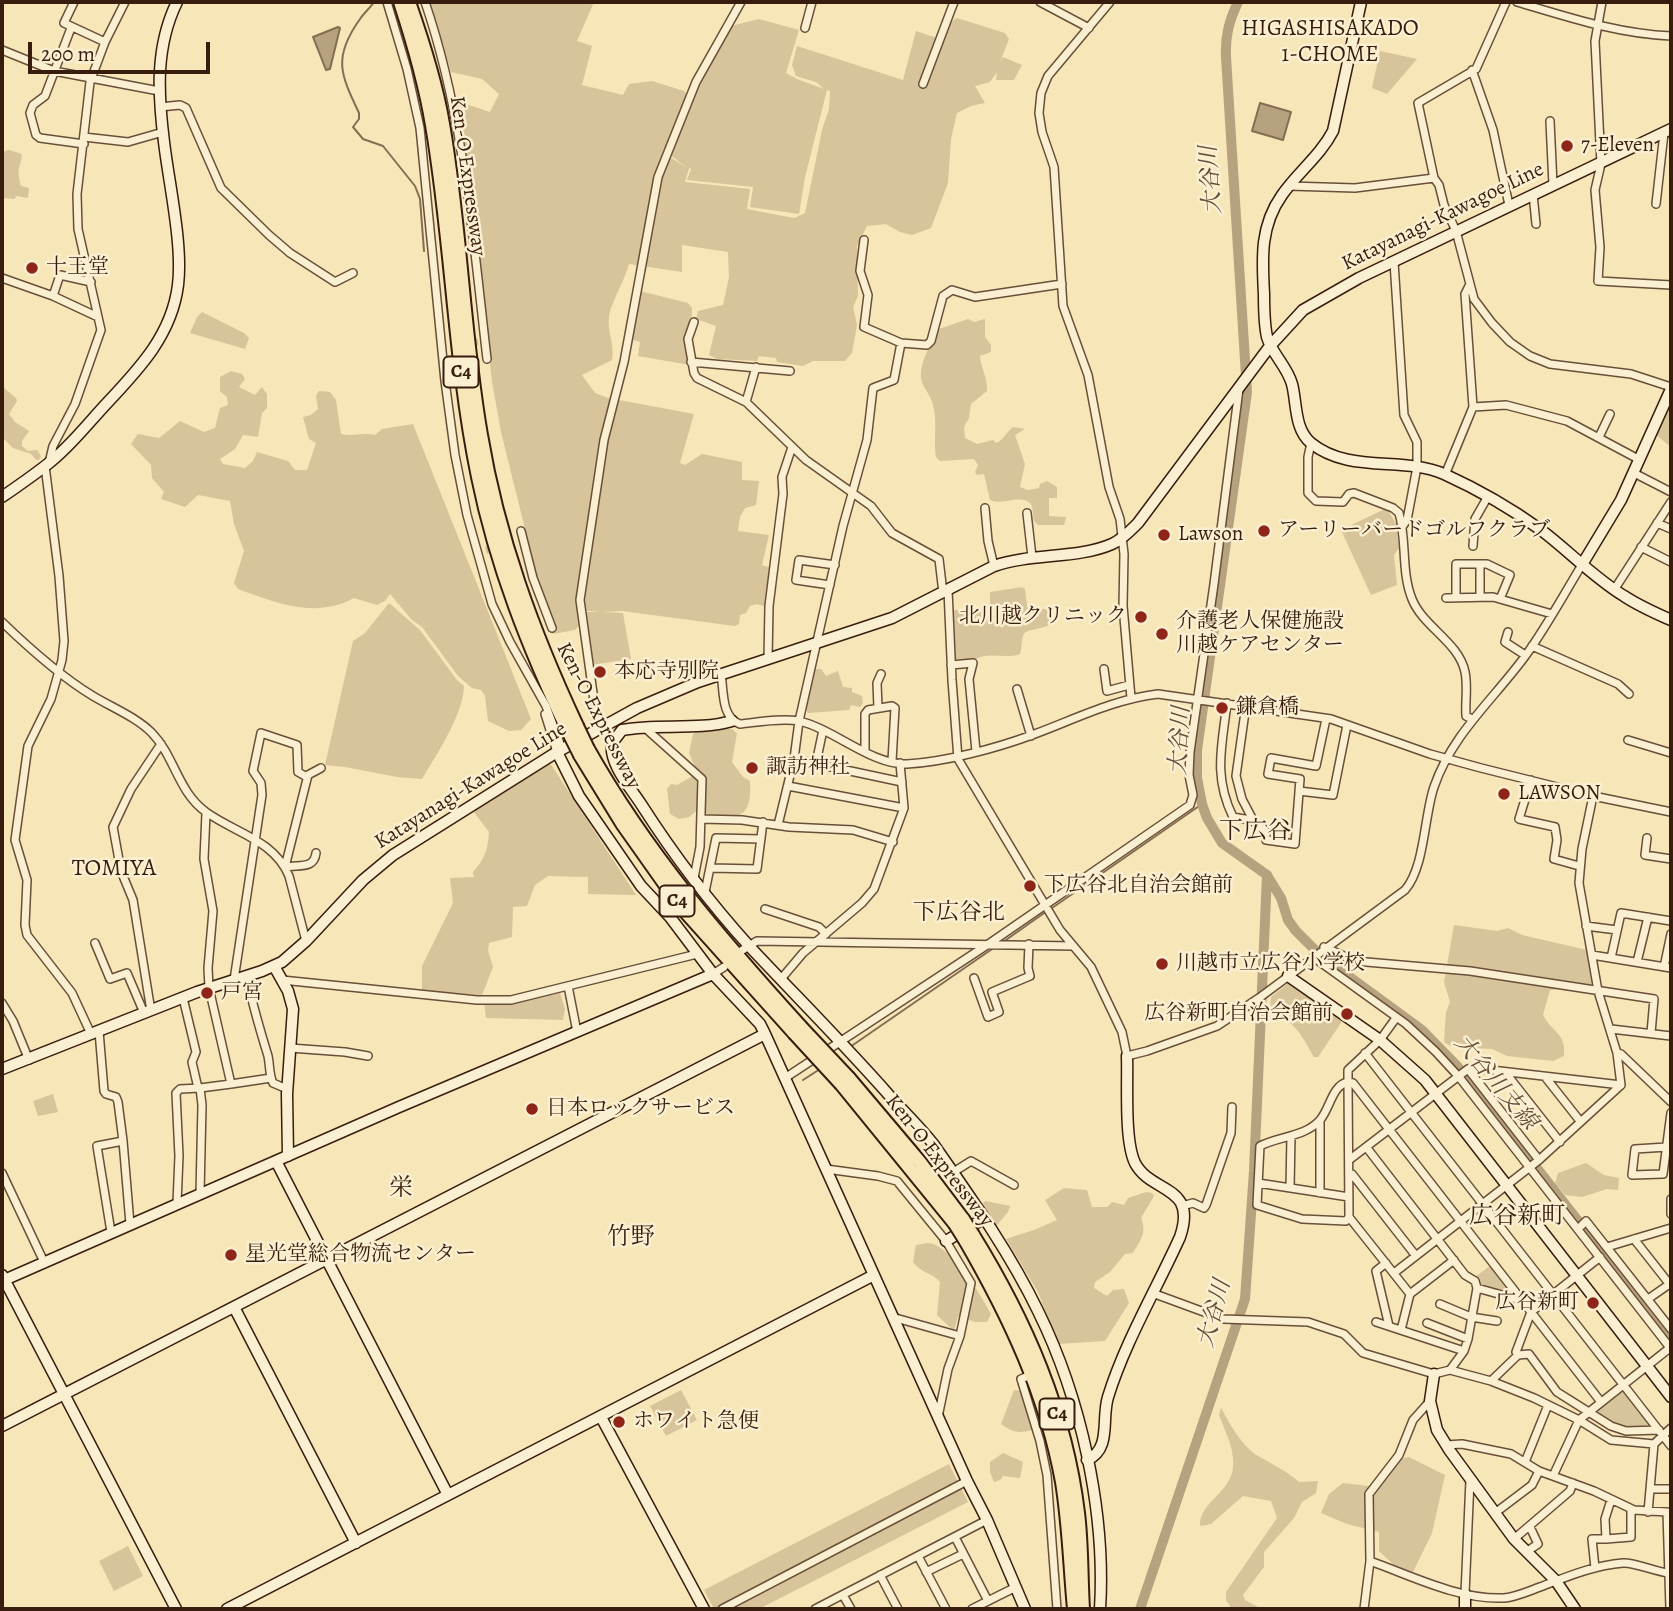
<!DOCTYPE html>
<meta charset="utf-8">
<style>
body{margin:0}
#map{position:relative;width:1673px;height:1611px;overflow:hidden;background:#f7e6b7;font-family:Alegreya,serif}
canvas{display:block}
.frame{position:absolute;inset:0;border:4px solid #381d0f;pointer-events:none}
.scale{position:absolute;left:28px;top:42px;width:182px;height:32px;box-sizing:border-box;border:4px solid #381d0f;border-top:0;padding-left:9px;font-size:21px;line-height:24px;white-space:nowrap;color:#381d0f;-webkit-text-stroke:5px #faefd0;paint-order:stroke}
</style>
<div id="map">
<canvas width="1673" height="1611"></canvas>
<div class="frame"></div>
<div class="scale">200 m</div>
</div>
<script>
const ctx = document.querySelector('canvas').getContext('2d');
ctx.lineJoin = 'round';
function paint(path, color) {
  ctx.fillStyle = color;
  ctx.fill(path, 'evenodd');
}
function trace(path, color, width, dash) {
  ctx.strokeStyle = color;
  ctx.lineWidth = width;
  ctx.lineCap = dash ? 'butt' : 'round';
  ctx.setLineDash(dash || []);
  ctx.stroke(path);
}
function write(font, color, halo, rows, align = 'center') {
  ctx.font = font + ' Alegreya,"Noto Serif JP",serif';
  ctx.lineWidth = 5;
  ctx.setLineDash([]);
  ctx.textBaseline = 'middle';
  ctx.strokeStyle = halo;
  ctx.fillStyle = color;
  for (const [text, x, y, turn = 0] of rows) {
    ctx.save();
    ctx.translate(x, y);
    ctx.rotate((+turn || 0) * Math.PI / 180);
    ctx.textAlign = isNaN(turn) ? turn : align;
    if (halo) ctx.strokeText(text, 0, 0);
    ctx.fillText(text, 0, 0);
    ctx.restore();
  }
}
paint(new Path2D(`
 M428,2H594L577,41L592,46L582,85L623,95L629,84L652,81L684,91L687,94L686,98L664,153L687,168L669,154L696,89L731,26L759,19L799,30L786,73L797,79L824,89L816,82L796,76L792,65L797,46L903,80L916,31L937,38C947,33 948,23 957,18L1005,33L1009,39L1000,62L1003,57L1022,65L1014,80H996L997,72L990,82L975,86L985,103L971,106L957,113L951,139L948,183L931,228L912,235L900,232L886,224L867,226L857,246L858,296L853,307L857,325L852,353L845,361H813L803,366L777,362L776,358L759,356L757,361L717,359L709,355L716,326L696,319L698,311L723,305L729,277L728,252L682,245V272L629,264C624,282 612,300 609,316C607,333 615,344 612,360L582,375L595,393L608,398L694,414L680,463L685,465L702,454L742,462V480L759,481L756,505L745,508L740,517L738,531L769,535L762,565L772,568L767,607L757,604L750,606L746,613L740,615L739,624L735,626L622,611L603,612L623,613L631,659L591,665L584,612H600L580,610V624L575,630L553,634L531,566L527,537L501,432L492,382L471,195L456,105L463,103L490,112L499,94L482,79L451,72ZM827,90L830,91L829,109L822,130L805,213L794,218L747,209L750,189L685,182L689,168L691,169L687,180L753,187L750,207L799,214L805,177Z
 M1380,51L1417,59L1387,94L1372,88Z
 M9,150L22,154C20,172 16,165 21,186L29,188L28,198L17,196L14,199L2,198V152Z
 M640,291L688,303L692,308L690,365L638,356L640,342L631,339Z
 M202,312L244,333L249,338L245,349L190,333L197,317Z
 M968,319L974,322L985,319V337L991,345V352L980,356C981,369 988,378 987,391L971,404L969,418L964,427L965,438L977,444L993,440L996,443C1004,440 1006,432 1013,427L1025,429L1015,435L1025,464L1020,487L1028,490L1039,488L1040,484L1047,481L1057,487V498H1049V516L1066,517L1064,525H1038L1034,521C1033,516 1033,507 1031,504C1021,493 1001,506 990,500L984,474L977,475L975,472L978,465L974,459L940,461L936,457C933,438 939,414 930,397C925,387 920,384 921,372C923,354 932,346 936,330Z
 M231,371L242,374L245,379L239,387L255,395L262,387L267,394V408L262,413L258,437L243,435L235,449L220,459L223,464L245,468L253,461L257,452L288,461L295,470H307L316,443L309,439L303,417L311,415L318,409L316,396L319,391L330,392L336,400L341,434C353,437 363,432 375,435L382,429L413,424L531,719L521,730L509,731L488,721L485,696L481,690L472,688L458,676L422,627L412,620L390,594L385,601L377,605L354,598C316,619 276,603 238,589L234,583L244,551L234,524L230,501L198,495L185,507L161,499L164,492L152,478L151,465L131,444L138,434L159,438L180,421L204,432L215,428L220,408L228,405L227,397L220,391V377Z
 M4,388L16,398L17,401L9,414L15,422L29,431L22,441V446L28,451L37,450L41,456L39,460H36L31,454L13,448L2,437V390Z
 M1669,407L1671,409V447L1656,435Z
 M1387,508L1396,524L1399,548L1394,555L1397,585L1371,595L1341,530Z
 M1022,587L1025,589L1027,606L1029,609H1047L1054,621C1046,631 1025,627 1023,636C1021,642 1022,648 1020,654C1003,660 988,650 973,661L955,659L954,610L987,608L990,604V592Z
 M389,603L420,630L457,680L464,686C463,715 437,754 422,779L397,777L345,767L325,765L353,641L365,633Z
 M813,669H821L826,676L838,671L843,687L852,688V692L862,696L863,703L860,707L851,705L849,710L808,713L804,705Z
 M700,729H732L737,733L732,762L743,777L750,781C753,830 727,815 695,812L689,817L679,819L670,814L667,789L671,784L677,785L691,777L695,767L689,753L693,734Z
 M550,763L636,895L588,894V877L548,876L535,885L527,906L513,907L512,937L489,943L488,950L493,967L482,995L444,994L422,990V966L453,903L450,878L474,877L473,872C485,859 488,849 489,832L473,811Z
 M1454,925L1497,931L1508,928L1522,935L1587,950L1592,978L1591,985L1550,990L1543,1015C1553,1034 1566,1032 1564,1056L1553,1061L1507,1056L1492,1049L1452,1047L1444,1042L1446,1012L1450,1002L1444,982Z
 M1290,982L1343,1020L1318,1057H1314C1307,1045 1300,1031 1290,1023C1283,1017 1277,1017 1270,1010L1271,997Z
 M560,993L565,1009L563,1020L486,1018L484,1002L514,1003Z
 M53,1094L58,1112L38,1116L33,1101Z
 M1586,1163L1604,1175L1619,1178L1618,1190L1607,1189L1582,1197L1565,1195L1555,1183L1558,1173Z
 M1064,1188L1087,1190L1092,1207H1107L1112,1202L1124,1205L1128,1198L1146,1192L1152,1193L1154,1196L1141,1218C1147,1233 1141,1239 1133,1253L1125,1254L1110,1272L1095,1282L1094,1288L1107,1296L1113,1290L1124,1289L1129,1303L1105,1341L1058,1344L1038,1292L1006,1239L1034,1230L1057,1220L1045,1200Z
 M985,1201L1010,1206L1008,1212L997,1225H994L981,1206Z
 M927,1243C950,1243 981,1295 991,1314L987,1322H975L958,1316L954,1331L937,1315L940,1282C932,1272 920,1273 913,1262L916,1245Z
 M1491,1265L1514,1296L1479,1286L1474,1278Z
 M1624,1388L1653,1426L1651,1428C1625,1429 1616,1428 1595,1413Z
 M681,1390L697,1420L666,1436L650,1406Z
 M1014,1390L1022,1391L1032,1430C1018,1434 1012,1432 1001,1424Z
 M1221,1408C1230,1424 1240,1443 1255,1454C1271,1464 1284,1469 1299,1482L1318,1481L1316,1493L1302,1502L1294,1518L1264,1552V1567L1243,1595L1245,1600L1262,1609H1232L1226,1600V1592L1277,1518L1271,1501L1243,1496L1211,1524L1200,1526C1199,1499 1237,1493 1233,1458C1232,1444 1224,1428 1219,1415Z
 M1003,1453L1023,1462L1020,1478L1003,1476L1000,1480L994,1482L990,1472V1462Z
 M1409,1457L1445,1475L1432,1533L1413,1572L1395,1566L1379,1551V1532L1347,1524L1321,1513L1329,1494L1343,1483L1377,1487L1399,1459Z
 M949,1464L968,1502L759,1609H714L704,1590Z
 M128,1546L143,1576L114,1591L99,1561Z`), '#d7c49a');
const water = new Path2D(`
 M338,27L340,28L330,69L326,70L313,37Z
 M1260,103L1291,112L1283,140L1252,131Z`);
paint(water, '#b6a27e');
trace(water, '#846d52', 2);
trace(new Path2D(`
 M374,2C370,8 364,13 360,19C332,58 341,75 359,113V119L353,127L363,139L383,146L415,186L420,199L424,251
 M1052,908L1202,804
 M1003,942L1047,911
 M850,1047L995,947
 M803,1080L820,1069`), '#846d52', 2);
trace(new Path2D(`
 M1238,2C1229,21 1225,36 1226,57L1247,392L1197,750V778L1202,804L1207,818L1222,843L1267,875L1281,898L1288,920L1296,931L1321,956L1422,1030L1458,1067L1671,1340
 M1140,1609L1245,1299L1254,1171L1267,875`), '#b6a27e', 10);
trace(new Path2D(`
 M451,346L478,342
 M486,550L514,543`), '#d1be95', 7, [7, 3.5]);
const street = new Path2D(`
 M74,2L64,23L105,42
 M387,2L407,69L420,128L445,381L455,455L467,515L492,604L510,642L546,706L562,749
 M425,2C464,116 473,239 487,359
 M1040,2L1089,28
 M1110,2L1048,76L1041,93L1039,113L1042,132L1054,167L1063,306L1088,375L1109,487L1120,519L1124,554L1123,606L1131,698
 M1517,2C1568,17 1618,34 1671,36
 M1602,2L1595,41L1601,164L1595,190L1600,247L1598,281L1671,285
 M71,28L45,96L33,105L30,113L36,135L40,138L84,144
 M805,28L812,2
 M2,50L54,71L159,91
 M1472,70L1493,130L1509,205
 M923,84L954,2
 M160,107L180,105L186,108L221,188L269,235L290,253L335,282L353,273
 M1550,121L1553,185
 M84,137L128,142L163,132
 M1434,178L1439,185L1444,205L1456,231L1474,299L1492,323L1510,342L1530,356L1550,364L1631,374L1671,387
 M1289,186L1355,188L1434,178L1418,103L1476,69L1506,2
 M1533,194L1536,224
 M1656,204L1664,133
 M864,240L860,271L868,295L864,327L901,343
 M1394,262L1404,415L1417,442V467L1407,520L1402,527
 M2,278L53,296L98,317
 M53,296L60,275L91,282
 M694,322L688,339L694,373L697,378L746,402L806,460L871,506L892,533L939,559L943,593
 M691,362L790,371
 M746,402L756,367
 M1473,407L1506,405L1567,421L1640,460
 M1599,437L1610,414
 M1311,443L1308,457V493L1316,501L1343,502L1349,494L1354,493L1393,508L1399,513C1407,541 1401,572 1412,599C1423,627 1459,642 1465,672C1468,686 1465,702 1466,716L1472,719
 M49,463L53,446L75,404L101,330L78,229L77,194L90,82L105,42L125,2
 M45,466L59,576L64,641L62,660L51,699L28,746L15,840L27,880L25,925L27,935L72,993L91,1034
 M1634,473L1671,492
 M1445,475L1473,407L1465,294L1469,286
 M985,508L988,541L994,566
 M1027,513L1032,557
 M1657,523L1671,529
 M521,531L533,578L552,628
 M1473,546L1475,519L1487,498
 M1641,547L1671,562
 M1480,564V596
 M830,585L796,580L799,560L835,565
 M948,590L952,680L958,759L1060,930L1091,967L1122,1032L1127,1056L1147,1051L1217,1026L1259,998L1405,890C1425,867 1424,816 1434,787C1452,734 1494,699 1526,655C1547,626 1564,594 1583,563
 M1614,590L1671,502
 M1456,596V564H1487L1510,575L1500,599
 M1446,598L1493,597L1552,614
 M2,622C30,649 60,676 93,696C113,708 136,717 152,733C175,757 178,792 206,812C235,833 274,840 289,876L306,941
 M1508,632L1505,642L1525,655
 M1532,646L1618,684L1629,694
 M768,659L769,606L783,494L782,477L792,447
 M951,665L973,663L969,679L976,751
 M1104,669L1107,691L1129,685
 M721,674C724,692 721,717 740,724C759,722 781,718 799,721C834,729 871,765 907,764C945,762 997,748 1032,735C1073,720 1114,699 1158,694L1331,719L1430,754L1481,768L1593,796L1671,812
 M1017,689L1031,736
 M1227,703C1222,746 1213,776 1233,817C1247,819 1256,820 1266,831V840L1295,844L1300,779L1268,774L1271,758L1316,766L1326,719
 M1246,705L1236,776L1242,799L1253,820
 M878,708L877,683L881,674
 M545,714L557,752
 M644,727L702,779L700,847L694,878
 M598,729L580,600L604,440L624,362L658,177L696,82L741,2
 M1628,740L1671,753
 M865,751V714L868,710L892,706L895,708L892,761
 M794,759L902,782
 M816,763L823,730
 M1531,780L1519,819L1555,827L1557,840L1554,859L1579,866
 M788,786L904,808
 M1299,791L1333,795L1347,725
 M206,813L204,859L213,911L208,968L209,988L231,1084L271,1078
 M701,819L742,820L789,827L853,830L893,842
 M778,825L794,759L799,721L843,526L867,440L873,388L894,380L901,343L927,345L931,341L943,296L952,290L975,297L1062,284
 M1647,838L1645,855L1671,859
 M316,853C314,870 298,864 285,867L308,775L321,768
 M711,868L757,869L763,822
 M705,892L716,838L761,839
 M765,909L819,927L826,934
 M1586,926L1617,930
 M95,943L110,979L127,973L144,1013
 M1324,947L1355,961L1470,971L1654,999L1651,1033
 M741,951L757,941L1073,946
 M1592,955L1671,968
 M1313,957L1406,1024L1436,1052L1459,1077L1671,1349
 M1611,958L1621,913L1671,921
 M1637,962L1648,917
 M1664,967L1671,934
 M713,974L724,967
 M247,977C252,1004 260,1030 268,1056C270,1065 269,1075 273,1083L287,1089
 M974,978L988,1017L999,1012L992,992L1030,976L1028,968L1029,944
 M781,979L803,953L862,903L874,889L904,808L900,763
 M234,980L262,795L261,783L253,771L261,733L297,745L298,772L305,776L308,775
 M282,980L477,1000H511L697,954
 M568,986L577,1032
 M183,998L196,1052L192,1062L198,1088
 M2,1003L13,1021L29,1060
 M151,1011L133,900L121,871L113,827L131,789L161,744
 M1396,1018L1380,1040L1348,1070V1082L1353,1083L1601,1402
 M1611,1029L1671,1036
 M99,1031L104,1091L106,1094L116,1097L118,1102L123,1141
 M290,1048L345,1052L368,1056
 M1365,1053L1671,1446
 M1617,1053L1621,1054L1671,1102
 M1468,1069L1539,1160
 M1505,1072L1560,1142
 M785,1078L990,943L1190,805L1193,795L1189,775L1190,752L1214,584L1239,389
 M1546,1078L1580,1121
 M200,1088L231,1084
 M1320,1121V1193
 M1667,1147L1635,1149L1632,1175L1663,1174L1671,1113
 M1367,1148L1465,1275L1475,1281L1477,1288
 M1349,1160L1468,1069L1474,1068L1621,1085
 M826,1169L878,1176L897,1181L946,1241L971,1283L960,1336L948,1369L938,1417
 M2,1173L44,1262
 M952,1173L971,1161L1014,1185
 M1349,1174H1352L1416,1256
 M1258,1183L1349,1197
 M1290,1188L1291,1136
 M1671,1199V1214
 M177,1203L179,1156L176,1093L180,1089L200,1088L202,1105L200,1194
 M1182,1206L1193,1203L1204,1208L1206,1205L1231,1133L1232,1107
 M1349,1217L1346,1221L1302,1219L1257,1205L1260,1146C1279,1136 1305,1137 1320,1120C1330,1109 1332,1085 1348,1082L1349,1217L1410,1294L1454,1260
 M1578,1229L1586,1221L1671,1329
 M111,1232L97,1146L123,1141L130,1224
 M1634,1239L1671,1286
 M1607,1247L1671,1228
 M1386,1263L1376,1271L1389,1326
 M1394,1273L1539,1160L1621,1085L1617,1053L1598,991L1579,883L1582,849L1593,796
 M1155,1294L1223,1319L1308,1322L1344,1334L1363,1353L1434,1374L1450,1370L1464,1351L1468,1339L1477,1288L1516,1299L1519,1297
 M1648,1299L1671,1283
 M1440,1304L1471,1317L1497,1321
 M892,1317L960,1336
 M1376,1322L1464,1351
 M1427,1323L1468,1339
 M1401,1330L1410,1294
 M1518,1355L1516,1352L1531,1312L1600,1257
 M1450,1370L1491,1381L1518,1355L1529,1354L1557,1392L1611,1426L1626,1431L1659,1430
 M1028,1376L1021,1379L1040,1441L1047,1475L1057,1609
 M1491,1381L1534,1398L1579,1420L1611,1440L1654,1444
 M1446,1445L1462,1444L1511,1454L1539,1471L1594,1491L1634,1510L1667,1512L1670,1609
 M1525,1462L1548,1405
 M1553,1476L1579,1420L1671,1347
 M1650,1489H1671
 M1611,1500L1605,1519L1606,1539L1631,1537V1509
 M1648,1512L1654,1444L1671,1428
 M1495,1513L1532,1485L1539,1471
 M955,1537L988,1601
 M1514,1539L1570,1491L1573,1483
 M1526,1552L1538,1544L1530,1527
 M918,1556L946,1609
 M1370,1561C1412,1576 1459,1600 1504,1598C1516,1597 1529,1591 1540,1587C1566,1577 1595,1565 1623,1563C1634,1562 1656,1572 1669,1573
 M1595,1568L1592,1539H1606
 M926,1572L963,1554
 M880,1575L898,1609
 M1465,1594L1470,1480
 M843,1595L851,1609
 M722,1609L967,1481
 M815,1609L987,1520
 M972,1609L1016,1587
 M1364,1609L1370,1561L1369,1494L1399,1455L1413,1420L1430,1401`);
const secondary = new Path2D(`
 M1361,2L1333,131C1320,156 1298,172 1282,195C1260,226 1262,258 1264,294C1264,308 1264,323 1267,337C1272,354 1287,366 1292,384C1297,403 1294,429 1311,443C1349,474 1403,456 1444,474C1477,489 1512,509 1541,530C1569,551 1594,578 1624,596C1639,606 1655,613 1671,620
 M2,497C18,486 34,475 49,463C71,446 89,422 108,402C140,368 172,334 178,285C183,245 169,184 164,142C158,94 155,47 177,2
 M1583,563L1621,500L1671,389
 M732,721C697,731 658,723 622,730L612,743C609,764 630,787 641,804C673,854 710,903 750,947C796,996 843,1043 888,1094C903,1111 920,1127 934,1145C971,1198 1010,1253 1038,1311C1081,1398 1106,1512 1100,1609
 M557,752L579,796L641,886L670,917L713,974L760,1024L765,1034
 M274,966L288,991L293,1009L287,1094L288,1156
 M1288,976L1380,1040L1425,1080L1671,1397
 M2,1069L197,992L262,971L282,962L306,941L363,880L393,855L557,752L637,708L698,682L892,618L994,566C1031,553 1078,559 1112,544C1123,539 1130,531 1138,523L1270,346L1303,310L1359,278L1671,129
 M276,1161L448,1495
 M946,1241L983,1219
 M2,1275L176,1609
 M2,1281L399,1107L713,974
 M234,1307L356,1543
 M1434,1374L1430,1401L1437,1430L1450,1451L1514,1539L1556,1581L1575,1609
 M601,1417L704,1609
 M2,1426L765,1034L967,1481L987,1520L1025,1609
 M1087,1460C1112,1449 1101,1419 1108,1397C1125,1342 1156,1290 1180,1237C1198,1184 1151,1194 1135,1163C1124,1140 1128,1083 1127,1056
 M227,1609L874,1275
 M1465,1609V1594`);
const highway = new Path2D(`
 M400,2C413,42 425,83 432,125C452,241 454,361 478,477C496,566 529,649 568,731
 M409,2C423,42 436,82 443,124C461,227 463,332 481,435C498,537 533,632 577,726
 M588,749C646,852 722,940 801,1027
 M580,755L623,825L681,907L794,1033
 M849,1078L920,1162L963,1219
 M841,1084L955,1224
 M973,1235C1026,1321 1066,1412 1078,1513C1082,1545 1081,1577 1083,1609
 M965,1240C1009,1316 1046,1394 1062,1482C1069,1524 1070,1567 1074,1609`);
trace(street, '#684f39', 10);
trace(secondary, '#381d0f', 13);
trace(highway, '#381d0f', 16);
trace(street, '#faefd0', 7);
trace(secondary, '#faefd0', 10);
trace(highway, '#f7e6b7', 12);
const highwayBridge = new Path2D(`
 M577,726L588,749
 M568,731L580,755
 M801,1027L849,1078
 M794,1033L841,1084
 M963,1219L973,1235
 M955,1224L965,1240`);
trace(highwayBridge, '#381d0f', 16, []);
trace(highwayBridge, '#f7e6b7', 12);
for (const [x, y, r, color] of [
 [1567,146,7,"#8f2418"],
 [32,268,7,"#8f2418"],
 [1264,531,7,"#8f2418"],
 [1164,535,7,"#8f2418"],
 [1141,617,7,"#8f2418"],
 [1162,634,7,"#8f2418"],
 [600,672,7,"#8f2418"],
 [1222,708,7,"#8f2418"],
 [752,768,7,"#8f2418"],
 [1504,794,7,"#8f2418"],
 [1030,886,7,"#8f2418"],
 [1162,964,7,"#8f2418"],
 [207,993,7,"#8f2418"],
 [1347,1014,7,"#8f2418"],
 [532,1109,7,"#8f2418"],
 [231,1255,7,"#8f2418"],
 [1593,1303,7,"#8f2418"],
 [619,1422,7,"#8f2418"]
]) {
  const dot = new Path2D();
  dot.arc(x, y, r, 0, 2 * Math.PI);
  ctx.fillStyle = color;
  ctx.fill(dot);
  trace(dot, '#faefd0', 2.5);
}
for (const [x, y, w] of [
 [461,372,35],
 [677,901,35],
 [1057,1414,35]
]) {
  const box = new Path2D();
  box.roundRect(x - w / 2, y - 15.5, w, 31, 5);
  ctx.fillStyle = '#faefd0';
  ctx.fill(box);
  trace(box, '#381d0f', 2);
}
write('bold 19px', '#381d0f', null, [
 ["C4",461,372],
 ["C4",677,901],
 ["C4",1057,1414]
]);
write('21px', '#381d0f', '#faefd0', [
 ["7-Eleven",1581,146],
 ["十王堂",46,268],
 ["アーリーバードゴルフクラブ",1278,531],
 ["Lawson",1178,535],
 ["北川越クリニック",1127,617,"right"],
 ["介護老人保健施設",1176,622],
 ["川越ケアセンター",1176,646],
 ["本応寺別院",614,672],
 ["鎌倉橋",1236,708],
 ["諏訪神社",766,768],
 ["LAWSON",1518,794],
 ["下広谷北自治会館前",1044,886],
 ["川越市立広谷小学校",1176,964],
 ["戸宮",221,993],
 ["広谷新町自治会館前",1333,1014,"right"],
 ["日本ロックサービス",546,1109],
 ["星光堂総合物流センター",245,1255],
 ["広谷新町",1579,1303,"right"],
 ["ホワイト急便",633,1422]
], 'left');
write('21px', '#381d0f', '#faefd0', [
 ["Ken-O Expressway",467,176,82],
 ["Katayanagi-Kawagoe Line",1443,217,-26],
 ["Ken-O Expressway",598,716,63],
 ["Katayanagi-Kawagoe Line",471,786,-32],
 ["Ken-O Expressway",939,1161,52]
]);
write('23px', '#381d0f', '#faefd0', [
 ["HIGASHISAKADO",1330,29],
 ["1-CHOME",1330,55],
 ["下広谷北",959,913]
]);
write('italic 23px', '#644c36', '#faefd0', [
 ["大谷川",1212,180,-94],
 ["大谷川",1181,741,-87],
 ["大谷川支線",1495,1083,50],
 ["大谷川",1215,1314,-75]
]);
write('24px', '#381d0f', '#faefd0', [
 ["下広谷",1255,832],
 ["TOMIYA",114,869],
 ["栄",401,1189],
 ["広谷新町",1517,1217],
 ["竹野",631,1238]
]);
</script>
